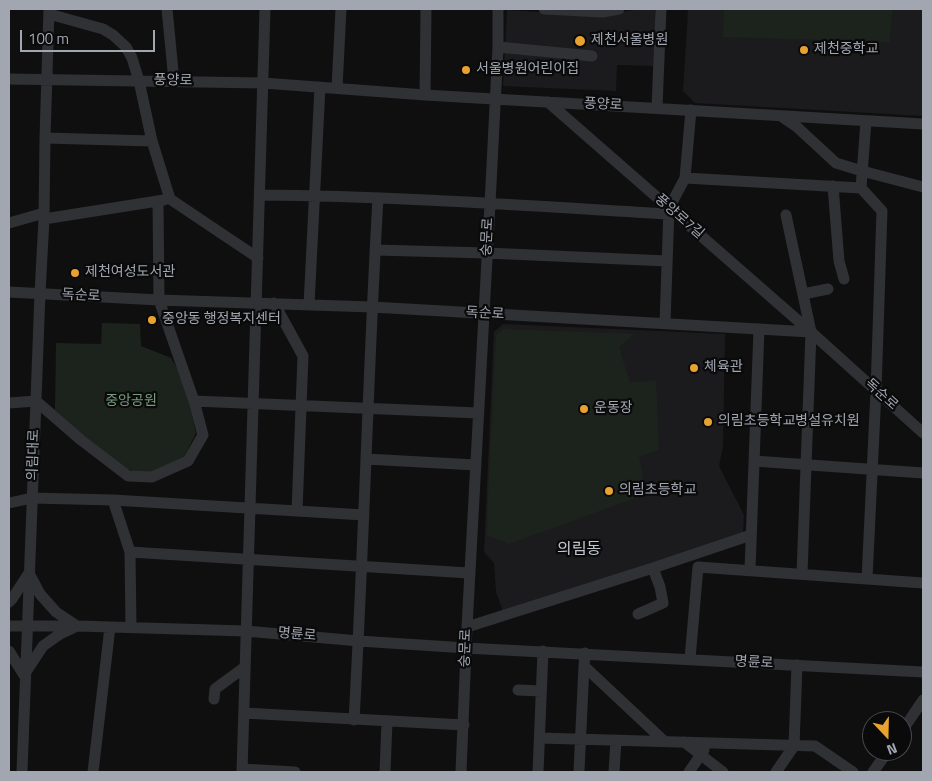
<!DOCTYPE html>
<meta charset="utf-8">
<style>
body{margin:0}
#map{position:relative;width:932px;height:781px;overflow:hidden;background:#0f0f10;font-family:"Titillium Web",sans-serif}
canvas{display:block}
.frame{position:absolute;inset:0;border:10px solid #a1a6b1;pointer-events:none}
.north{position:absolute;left:862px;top:711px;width:50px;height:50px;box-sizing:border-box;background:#0a0a0b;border:1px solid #46484d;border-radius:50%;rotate:159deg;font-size:14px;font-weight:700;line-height:20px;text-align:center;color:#a1a6b1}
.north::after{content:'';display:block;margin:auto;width:18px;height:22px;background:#e8a22f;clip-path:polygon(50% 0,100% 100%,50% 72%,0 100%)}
.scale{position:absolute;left:20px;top:30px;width:135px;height:22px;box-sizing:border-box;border:2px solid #a1a6b1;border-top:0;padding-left:6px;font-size:15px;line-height:18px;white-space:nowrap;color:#a1a6b1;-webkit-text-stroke:4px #0a0a0b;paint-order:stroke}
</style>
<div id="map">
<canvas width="932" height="781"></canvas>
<div class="frame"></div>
<div class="north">N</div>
<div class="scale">100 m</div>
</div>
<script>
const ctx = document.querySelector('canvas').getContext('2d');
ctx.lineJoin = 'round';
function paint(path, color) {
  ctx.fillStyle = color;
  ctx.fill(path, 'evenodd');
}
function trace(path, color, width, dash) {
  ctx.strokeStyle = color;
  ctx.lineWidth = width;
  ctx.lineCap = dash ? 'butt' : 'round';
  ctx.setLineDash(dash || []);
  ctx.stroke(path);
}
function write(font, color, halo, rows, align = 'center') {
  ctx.font = font + ' "Titillium Web","Noto Sans KR",sans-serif';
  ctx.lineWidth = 4.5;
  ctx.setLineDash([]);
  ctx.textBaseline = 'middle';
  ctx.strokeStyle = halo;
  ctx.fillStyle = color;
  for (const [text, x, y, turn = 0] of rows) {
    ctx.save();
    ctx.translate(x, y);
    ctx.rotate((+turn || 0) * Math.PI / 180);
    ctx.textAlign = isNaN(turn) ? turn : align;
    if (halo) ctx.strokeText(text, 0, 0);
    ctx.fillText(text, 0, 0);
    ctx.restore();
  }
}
paint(new Path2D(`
 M640,9H655V66L617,65L616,91L503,86L507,10L598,16Z
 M688,9H923V116L695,103L683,91Z
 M503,324L725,334L723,447L719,466L744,515L743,534L504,614L496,592L494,563L484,552L494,332Z`), '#1b1b1d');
paint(new Path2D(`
 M724,9H892L890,42L723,37Z
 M102,323L140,324L141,346L171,358L184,380L196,433L182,461L153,472H133L110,459L55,410L56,343L101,344Z
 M503,329L634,334L619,347L630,383L656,380L659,450L639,457L647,494L509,544L487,535L488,496L496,335Z`), '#1c231c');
trace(new Path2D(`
 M167,9L174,81
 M544,9L602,12L619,9
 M49,14L103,29L113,35L126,47L132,58L139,81L152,141L170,199L258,258
 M498,47L592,56
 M9,79L263,83L425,95L923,124
 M337,88L341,9
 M425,95L426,9
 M548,102L811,332L923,433
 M657,108L661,9
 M781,116L797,127L836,163L862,171L923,187
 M866,121L861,188L882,211L876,391L867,579
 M45,138L152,141
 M685,178L861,188
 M833,186L839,261L844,279
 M260,195C396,196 532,206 669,214
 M786,215L811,332L802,574
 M44,219L164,200
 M9,223L44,213
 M375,250L487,253L667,261
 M9,292L159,300L372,307L811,332
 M803,294L828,289
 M274,303L303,356L297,511
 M309,305L320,87
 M665,323L669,208L685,178L691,110
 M194,401L478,413
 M9,403L36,401L81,440L128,476L152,477L188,461L203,435L194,401L159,300L158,201
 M366,459L476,465
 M754,461L923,473
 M113,500L130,552L131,627
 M9,503L32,498L113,500L364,515
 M130,552L469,573
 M750,570L759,329
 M9,602L12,599L29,573L40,594L56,612L77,626L60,634L43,646L24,675L9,651
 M638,614L663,603L660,587L653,568
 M9,626H77L246,631L359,641L466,648L923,672
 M467,627L653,568L751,535
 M585,653L584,666L664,741
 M690,659L698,567L923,583
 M518,690L541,691
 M214,699L215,689L245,667
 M244,713L464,725
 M354,720C364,546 368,372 378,198
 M902,731L923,700
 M540,738L815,746L853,772
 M684,742L723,772
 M242,769L295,772
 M579,771L584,666
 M22,772L40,293L44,219L45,138L49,9
 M93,772L110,627
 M242,772L265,9
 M385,772L387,722
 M461,772L467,627L490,204L498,47V9
 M538,772L543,651
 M614,772L616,740
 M689,772L704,750
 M776,772L794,746L797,665
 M873,772L888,751`), '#303135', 11);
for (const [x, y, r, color] of [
 [580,41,6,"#e8a22f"],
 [804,50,5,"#e8a22f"],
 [466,70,5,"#e8a22f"],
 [75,273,5,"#e8a22f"],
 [152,320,5,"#e8a22f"],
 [694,368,5,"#e8a22f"],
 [584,409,5,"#e8a22f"],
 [708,422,5,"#e8a22f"],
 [609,491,5,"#e8a22f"]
]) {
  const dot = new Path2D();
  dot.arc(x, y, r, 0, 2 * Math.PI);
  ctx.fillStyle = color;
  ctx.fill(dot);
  trace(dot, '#0a0a0b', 2);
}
write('14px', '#a1a6b1', '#0a0a0b', [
 ["제천서울병원",591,41],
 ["제천중학교",814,50],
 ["서울병원어린이집",476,70],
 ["제천여성도서관",85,273],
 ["중앙동 행정복지센터",162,320],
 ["체육관",704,368],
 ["운동장",594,409],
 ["의림초등학교병설유치원",718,422],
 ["의림초등학교",619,491]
], 'left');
write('14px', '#a1a6b1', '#0a0a0b', [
 ["풍양로",173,81,1],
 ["풍양로",603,105,3],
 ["풍양로7길",679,217,41],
 ["숭문로",488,237,-87],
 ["독순로",81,296,3],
 ["독순로",485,314,3],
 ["독순로",881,395,42],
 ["의림대로",34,455,-88],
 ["명륜로",297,635,5],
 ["숭문로",466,648,-88],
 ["명륜로",754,663,3]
]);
write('14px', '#789b79', '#0a0a0b', [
 ["중앙공원",131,402]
]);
write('16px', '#c1c5cd', '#0a0a0b', [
 ["의림동",579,550]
]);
</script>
